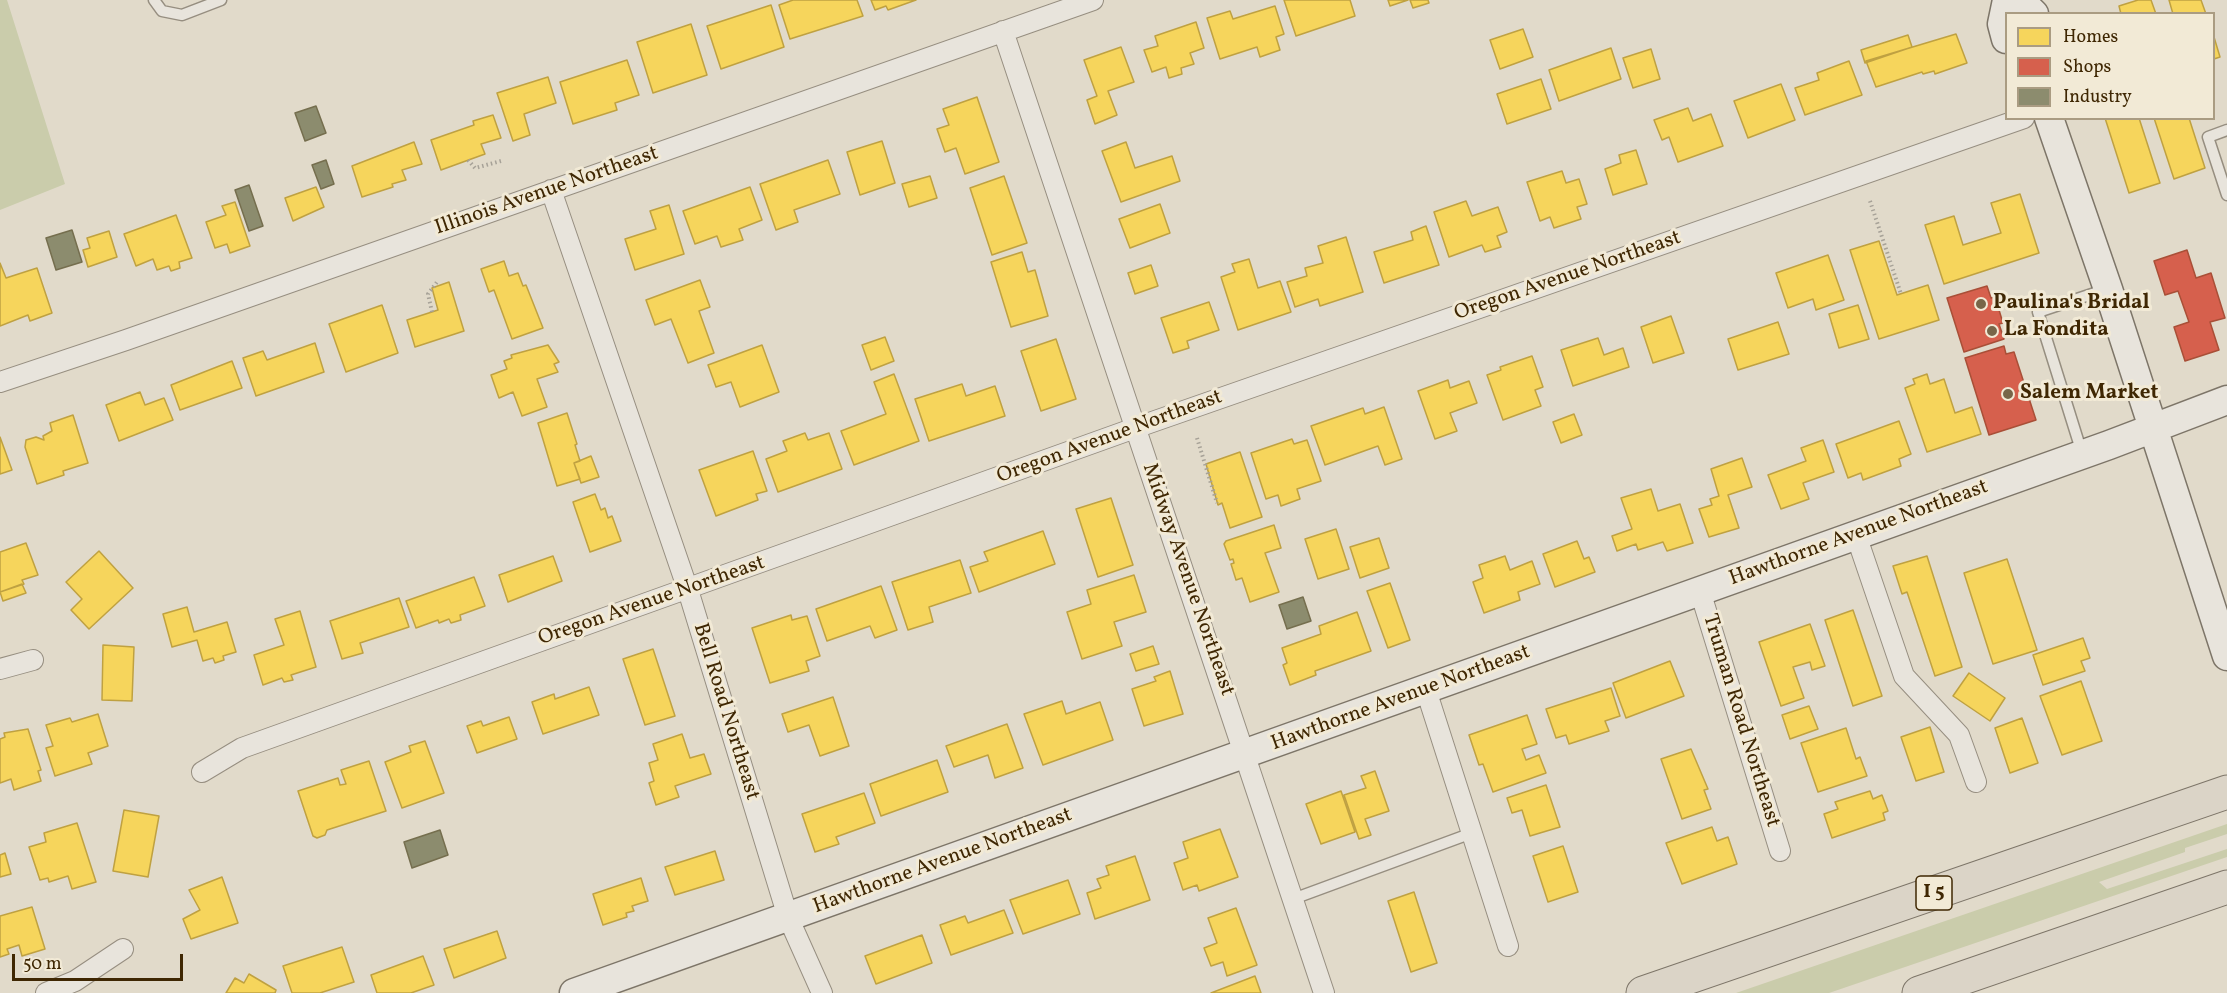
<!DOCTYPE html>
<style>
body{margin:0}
#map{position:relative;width:2227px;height:993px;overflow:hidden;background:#e1daca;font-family:Vollkorn,serif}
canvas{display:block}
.legend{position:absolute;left:2005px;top:12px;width:210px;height:108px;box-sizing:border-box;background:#f2ead6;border:2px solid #aa9c82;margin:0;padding:8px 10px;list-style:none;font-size:18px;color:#3f2703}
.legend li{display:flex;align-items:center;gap:12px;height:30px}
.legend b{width:30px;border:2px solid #aa9c82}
.scale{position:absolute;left:12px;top:954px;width:171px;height:27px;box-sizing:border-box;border:3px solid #3f2703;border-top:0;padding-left:8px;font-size:18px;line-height:21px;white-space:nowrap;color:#3f2703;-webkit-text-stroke:4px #f2ead6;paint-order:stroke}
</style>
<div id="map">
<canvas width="2227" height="993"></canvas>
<ul class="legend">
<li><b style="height:16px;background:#f6d55c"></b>Homes</li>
<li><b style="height:16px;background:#d6604d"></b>Shops</li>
<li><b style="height:16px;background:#8c8c6e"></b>Industry</li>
</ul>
<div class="scale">50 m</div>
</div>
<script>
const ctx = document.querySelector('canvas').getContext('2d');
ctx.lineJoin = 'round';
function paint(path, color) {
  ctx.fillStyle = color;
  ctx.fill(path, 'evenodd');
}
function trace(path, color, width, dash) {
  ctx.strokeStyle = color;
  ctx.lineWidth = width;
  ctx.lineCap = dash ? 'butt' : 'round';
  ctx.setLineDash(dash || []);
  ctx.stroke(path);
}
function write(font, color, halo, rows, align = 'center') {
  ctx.font = font + ' Vollkorn,serif';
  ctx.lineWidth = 6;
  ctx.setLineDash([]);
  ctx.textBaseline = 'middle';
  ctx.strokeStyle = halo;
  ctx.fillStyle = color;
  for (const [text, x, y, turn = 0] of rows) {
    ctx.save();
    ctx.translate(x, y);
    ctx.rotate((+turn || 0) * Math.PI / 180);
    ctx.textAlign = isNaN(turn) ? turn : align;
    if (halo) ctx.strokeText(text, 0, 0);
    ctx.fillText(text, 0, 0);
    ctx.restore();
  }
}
paint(new Path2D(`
 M0,0H7L65,184L0,210Z
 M2227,824V834L2185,848V852L2099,882L2107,889L2227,849V857L1829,993H1736Z`), '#caccab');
const homes = new Path2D(`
 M793,0H857L863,16L790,39L779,5Z
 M871,0H916L888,10L886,6L875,10Z
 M1284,0H1350L1355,16L1296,36Z
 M1388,0H1408L1390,6Z
 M1410,0H1428L1429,3L1413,8Z
 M2138,0H2151L2156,14H2121L2119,6Z
 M2169,0H2201L2206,14H2173Z
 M771,5L784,47L721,69L707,26Z
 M1275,6L1284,34L1276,37L1280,50L1260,57L1257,47L1220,59L1207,18L1230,11L1233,19Z
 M1196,22L1204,48L1190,53L1194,64L1181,68L1182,74L1169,78L1166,67L1152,72L1144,50L1158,46L1155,36Z
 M691,24L707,75L653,93L637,42Z
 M1523,29L1533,57L1500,69L1490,40Z
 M1956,34L1967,63L1935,74L1934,71L1923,74L1922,72L1876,87L1866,61Z
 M1908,35L1912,47L1865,63L1861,50Z
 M2214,37L2220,57L2214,59Z
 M1121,47L1134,82L1108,91L1117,115L1095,124L1087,100L1097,96L1084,60Z
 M1611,48L1621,79L1559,101L1549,70Z
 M1651,49L1660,79L1633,88L1623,58Z
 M627,60L639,95L615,103L617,110L573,124L560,82Z
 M1849,61L1862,95L1805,115L1795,88L1819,80L1817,73Z
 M548,77L556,103L524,114L530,135L513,141L497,93Z
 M1541,79L1551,109L1507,124L1497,94Z
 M1781,84L1795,120L1748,138L1734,101Z
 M977,97L999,162L965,174L956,148L945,152L937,129L949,125L943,109Z
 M1688,108L1693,121L1711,114L1723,146L1678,162L1669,137L1662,140L1654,120Z
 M493,115L501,138L481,144L485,154L441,170L431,140L474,125L473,121Z
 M2105,118H2139L2160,183L2129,193Z
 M2154,118H2189L2205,168L2174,179Z
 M882,141L895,183L860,195L847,152Z
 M414,142L422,164L402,170L406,180L392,184L393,187L362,197L352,166Z
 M1126,142L1135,168L1172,156L1180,181L1121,202L1102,151Z
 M1636,150L1647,184L1613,195L1605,169L1621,163L1619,155Z
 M828,160L840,194L794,210L798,222L776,230L760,184Z
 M1562,171L1566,183L1579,179L1587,204L1577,207L1581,219L1554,228L1550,217L1540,221L1527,182Z
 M930,176L937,198L909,207L902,184Z
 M1004,176L1027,243L992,255L970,188Z
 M316,187L324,207L293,221L285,198Z
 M750,187L762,220L739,229L743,240L721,247L717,236L695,244L683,211Z
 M2020,194L2039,253L1944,284L1925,225L1954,216L1963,245L2001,233L1991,203Z
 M1466,201L1472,216L1498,207L1507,232L1497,236L1501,247L1485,252L1482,245L1449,257L1434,212Z
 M235,202L250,246L230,253L227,244L215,248L206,222L226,215L222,206Z
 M1160,204L1170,233L1130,248L1119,219Z
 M669,205L684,254L635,270L625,239L656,229L650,211Z
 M176,215L192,258L179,262L180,268L171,271L169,266L157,270L153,259L136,266L124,234Z
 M1426,226L1439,265L1384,283L1374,252L1413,240L1411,232Z
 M109,231L117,257L88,267L83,250L90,248L87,238Z
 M1346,237L1363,292L1320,306L1318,299L1295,307L1287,282L1307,276L1305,268L1323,263L1318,246Z
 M1879,241L1897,295L1928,285L1939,320L1879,339L1850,250Z
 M1022,252L1028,272L1035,270L1048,316L1011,327L991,262Z
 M1828,255L1844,300L1816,310L1813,299L1788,308L1776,273Z
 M1249,259L1258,288L1280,281L1291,312L1238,330L1221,277L1235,272L1232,264Z
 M504,261L509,276L518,273L523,286L526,285L543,328L512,339L494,290L489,292L481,269Z
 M0,263L6,278L37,268L52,313L30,321L28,315L0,326Z
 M1151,265L1158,286L1135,294L1128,273Z
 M700,280L710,307L699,311L714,353L688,363L671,319L655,325L646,300Z
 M449,282L464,331L415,347L407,320L438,310L432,288Z
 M1209,302L1219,330L1187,341L1189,348L1173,353L1161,318Z
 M382,305L398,353L346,372L329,324Z
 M1858,305L1869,339L1839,348L1829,314Z
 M1671,316L1684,353L1653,363L1641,327Z
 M1778,322L1789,354L1738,370L1728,339Z
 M885,337L894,361L871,370L862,345Z
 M1598,338L1604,355L1623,348L1629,367L1573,386L1561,350Z
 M1056,339L1076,399L1041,411L1021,351Z
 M315,343L324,372L256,396L243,358L263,351L267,360Z
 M548,345L559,362L554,364L558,372L537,379L547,407L522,416L513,392L499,398L491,375L507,369L504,361L512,358L511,355Z
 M762,345L779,392L740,407L731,382L716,387L708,365Z
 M1532,356L1543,387L1535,390L1541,406L1503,420L1487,375L1501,370L1500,367Z
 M232,361L242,388L180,410L171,385Z
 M894,374L919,441L854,465L841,431L886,414L874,382Z
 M1927,374L1930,384L1944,379L1955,413L1972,407L1981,434L1927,452L1905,388L1915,384L1913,379Z
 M1448,380L1450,388L1469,381L1477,403L1450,413L1457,431L1435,439L1418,391Z
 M962,384L966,396L995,386L1005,416L929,441L915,399Z
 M140,392L145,405L164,398L173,420L119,441L106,405Z
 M1384,407L1402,459L1385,465L1378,446L1325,465L1311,426L1363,408L1365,414Z
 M567,413L577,444L575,445L580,461L574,463L580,479L557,486L538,423Z
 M1574,414L1582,435L1561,443L1553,422Z
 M73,415L88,463L63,471L64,475L37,484L25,447L26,440L36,437L44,440L43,436L52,431L50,423Z
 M1899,421L1911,454L1899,459L1901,466L1863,480L1861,473L1848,478L1836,444Z
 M805,433L808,440L829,433L842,469L778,492L766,459L787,451L783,441Z
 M0,437L12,470L0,474Z
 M1292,439L1294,444L1307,440L1321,481L1297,489L1300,499L1281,506L1278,495L1266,499L1251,453Z
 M1823,440L1834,472L1803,483L1809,499L1781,509L1768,475L1806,461L1801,448Z
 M753,451L767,491L756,494L758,500L716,516L699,470Z
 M1240,452L1262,517L1230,528L1222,503L1218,505L1206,464Z
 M591,456L599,477L581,483L574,463Z
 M1742,458L1752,487L1728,495L1739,528L1709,537L1699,509L1712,505L1710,499L1719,496L1711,469Z
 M1651,489L1658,511L1680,504L1693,543L1667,551L1663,542L1638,550L1636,544L1617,551L1612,536L1632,529L1621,498Z
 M595,494L601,510L605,508L608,518L612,516L621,541L590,552L573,502Z
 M1111,498L1133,565L1098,577L1076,509Z
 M1274,525L1281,548L1265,553L1279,592L1250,602L1242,578L1236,580L1231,564L1234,563L1233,559L1230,560L1224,544L1226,541Z
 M1336,529L1349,569L1318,579L1305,539Z
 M1043,531L1055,564L979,592L970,567L988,561L984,552Z
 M1379,538L1389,568L1360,578L1350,547Z
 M1577,541L1584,559L1589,557L1595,572L1555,587L1543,554Z
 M26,543L38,575L22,580L24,584L0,592V552Z
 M99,551L133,588L89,629L71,610L82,599L66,582Z
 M553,556L562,581L508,602L499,575Z
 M1505,556L1510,570L1532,561L1540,584L1518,592L1520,600L1484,613L1473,582L1483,578L1479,565Z
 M1927,556L1962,667L1935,676L1907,592L1902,594L1893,566Z
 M2007,559L2037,650L1993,664L1964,573Z
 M960,560L971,593L929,607L933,622L908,630L892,582Z
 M1134,575L1146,612L1114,622L1122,646L1082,659L1067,612L1091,604L1087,590Z
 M474,577L485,606L460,615L461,620L451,623L449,619L439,623L438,620L416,628L406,601Z
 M1390,583L1410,640L1388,648L1367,591Z
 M22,584L26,593L3,601L0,592Z
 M881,586L897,630L875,638L870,626L827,641L816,609Z
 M399,598L409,627L360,643L363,653L342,659L330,621Z
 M187,607L194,632L227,622L236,652L223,656L224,660L215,663L213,658L203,661L197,640L172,647L163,614Z
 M1853,610L1882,696L1853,706L1825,620Z
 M300,611L316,667L291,675L293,680L284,682L282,678L263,685L254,655L284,645L275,619Z
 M1357,612L1371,651L1315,671L1316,675L1290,685L1283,665L1287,663L1282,648L1321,634L1319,626Z
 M791,615L792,620L807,616L820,656L806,661L809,671L770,683L752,628Z
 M1810,624L1825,666L1812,670L1810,662L1793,667L1804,698L1781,706L1759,642Z
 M2083,638L2090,658L2081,661L2085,671L2043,685L2033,655Z
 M103,645L134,647L132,701L102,700Z
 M1153,646L1159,664L1136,671L1130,654Z
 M653,649L675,716L645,725L623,659Z
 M1670,661L1684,696L1626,718L1613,683Z
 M1170,671L1183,714L1144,726L1132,689L1156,681L1154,677Z
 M1969,673L2005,698L1990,721L1953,696Z
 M2081,681L2102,741L2062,755L2040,696Z
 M589,687L599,715L543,734L532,702L554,694L555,699Z
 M1611,688L1620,716L1605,721L1609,731L1569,744L1566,735L1556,738L1546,709Z
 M833,697L849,746L820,756L809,725L788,732L782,714Z
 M1062,701L1066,714L1100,702L1113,740L1043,765L1024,714Z
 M1809,706L1818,729L1790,739L1782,715Z
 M98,714L108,746L88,753L92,764L55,776L46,748L53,746L46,725L70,718L72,722Z
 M1527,715L1537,744L1522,749L1526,760L1539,755L1546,773L1493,792L1483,764L1479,765L1469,735Z
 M509,717L517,739L477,753L467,726L481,721L483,726Z
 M2022,718L2038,763L2010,773L1995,728Z
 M1007,724L1023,768L995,778L988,755L954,767L946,746Z
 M1930,727L1944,772L1916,781L1901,737Z
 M1846,728L1856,759L1860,757L1867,776L1818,792L1801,743Z
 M28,729L41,770L38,771L41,781L14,790L11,779L0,783V739L5,737L4,733Z
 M682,734L690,758L704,754L711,774L675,786L679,797L656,805L649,783L654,781L649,763L658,760L653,744Z
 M425,741L444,793L402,808L385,762L411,752L409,746Z
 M1691,749L1708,789L1704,790L1711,809L1682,819L1661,759Z
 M937,760L948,792L881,816L870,784Z
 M369,761L386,811L327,830L325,835L317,838L313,836L298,791L338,778L340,785L346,784L341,770Z
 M1375,771L1389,811L1365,819L1371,835L1359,839L1344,795L1366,788L1361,776Z
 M1546,785L1560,827L1530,836L1522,810L1512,813L1507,798Z
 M1341,791L1355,832L1321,844L1306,804Z
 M1870,791L1873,799L1882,795L1888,811L1883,813L1885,820L1832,838L1824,814L1838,809L1835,802Z
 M864,793L875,823L836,837L839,844L815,852L802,814Z
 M124,810L159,816L148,877L113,871Z
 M77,823L96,882L72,889L68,876L49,882L48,878L40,880L29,847L46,842L44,833Z
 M1712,827L1717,841L1728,837L1737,864L1682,884L1666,843Z
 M1220,829L1238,877L1199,891L1197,885L1183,890L1174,863L1188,858L1183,842Z
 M1563,846L1578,892L1548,902L1533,856Z
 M715,851L724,880L675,895L665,867Z
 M5,853L11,874L0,877V855Z
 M1135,856L1150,900L1095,919L1087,893L1101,888L1097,879L1109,875L1106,866Z
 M222,877L238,923L191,939L183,919L200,910L189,890Z
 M641,878L648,901L632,906L634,911L626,913L627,917L603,925L593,894Z
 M1068,880L1080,914L1023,934L1010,900Z
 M1414,892L1437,963L1411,972L1388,901Z
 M32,907L45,949L22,956L19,945L7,949L9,954L0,957V916Z
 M1236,908L1257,965L1227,976L1223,962L1211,966L1204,948L1217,943L1208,918Z
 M1004,910L1013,933L951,955L940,925L965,916L968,923Z
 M497,931L506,958L454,978L444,949Z
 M922,935L932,963L876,984L865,956Z
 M342,947L354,982L320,993H292L283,966Z
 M423,956L434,985L411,993H377L371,975Z
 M249,974L276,990L275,993H226L235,978L244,983Z
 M1255,976L1261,993H1211Z`);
paint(homes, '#f6d55c');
trace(homes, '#bfa141', 1.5);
const shops = new Path2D(`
 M2187,250L2196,278L2211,273L2225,318L2210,322L2219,350L2185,361L2174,327L2189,322L2178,291L2165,295L2154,261Z
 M1987,286L1991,298L1995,297L2003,323L1999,324L2004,339L1964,352L1947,298Z
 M2004,346L2006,354L2014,352L2036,420L1989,435L1965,358Z`);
paint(shops, '#d6604d');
trace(shops, '#a94f37', 1.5);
const industry = new Path2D(`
 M316,106L326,133L305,141L295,113Z
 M326,160L334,184L321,189L312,165Z
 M249,185L263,226L249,231L235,190Z
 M72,230L82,262L56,270L46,238Z
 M1303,597L1311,621L1287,629L1279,605Z
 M440,830L448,855L412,868L404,842Z`);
paint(industry, '#8c8c6e');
trace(industry, '#756e4e', 1.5);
const lane = new Path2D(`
 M154,0L162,11L182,15L221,0
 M2227,130L2208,137L2227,195
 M2082,453L2038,312L2107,289
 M1293,899L1472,833`);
const street = new Path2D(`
 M1003,31L1324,993
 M551,190L688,590L788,917L822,993
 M0,382L126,340L1093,0
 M1856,535L1904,676L1959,735L1976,782
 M1700,591L1780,851
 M0,669L33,660
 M1426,690L1508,946
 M202,772L242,748L1135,428L2024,118
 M46,993L75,981L123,949`);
const secondary = new Path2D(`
 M2020,0L2034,14
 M2006,39L2002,24L2007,0
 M2049,118L2108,289L2227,656
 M574,993L2109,445L2227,400`);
const highway = new Path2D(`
 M1643,993L2227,792
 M1919,993L2227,887`);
trace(lane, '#968e80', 13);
trace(street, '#968e80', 22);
trace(secondary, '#7d7568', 31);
trace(highway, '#7d7568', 35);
trace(new Path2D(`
 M468,160L475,168L501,161
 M1870,201L1901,294
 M432,312L428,294L437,282
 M1197,438L1217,503`), '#a7a298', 4, [1.5, 3]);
trace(lane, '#e8e4dc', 10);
trace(street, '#e8e4dc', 20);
trace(secondary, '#e8e4dc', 28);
trace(highway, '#dbd4c7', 33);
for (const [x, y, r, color] of [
 [1981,304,6,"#786649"],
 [1992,331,6,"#786649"],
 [2008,394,6,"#786649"]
]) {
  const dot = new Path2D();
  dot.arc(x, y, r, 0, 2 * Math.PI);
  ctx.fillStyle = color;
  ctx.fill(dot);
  trace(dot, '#f2ead6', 2);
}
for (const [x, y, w] of [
 [1934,893,36]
]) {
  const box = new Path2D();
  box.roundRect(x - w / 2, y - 17, w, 34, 4.5);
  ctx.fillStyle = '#f2ead6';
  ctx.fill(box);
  trace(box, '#3f2703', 1.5);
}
write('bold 20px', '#3f2703', null, [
 ["I 5",1934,893]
]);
write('21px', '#3f2703', '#f2ead6', [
 ["Illinois Avenue Northeast",547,192,-19],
 ["Oregon Avenue Northeast",1568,277,-19],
 ["Oregon Avenue Northeast",1110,438,-20],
 ["Hawthorne Avenue Northeast",1859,534,-20],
 ["Midway Avenue Northeast",1187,580,71],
 ["Oregon Avenue Northeast",652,602,-19],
 ["Hawthorne Avenue Northeast",1401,699,-20],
 ["Bell Road Northeast",725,712,73],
 ["Truman Road Northeast",1740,721,73],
 ["Hawthorne Avenue Northeast",943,862,-20]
]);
write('bold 21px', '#3f2703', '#f2ead6', [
 ["Paulina's Bridal",1993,304],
 ["La Fondita",2004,331],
 ["Salem Market",2020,394]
], 'left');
</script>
